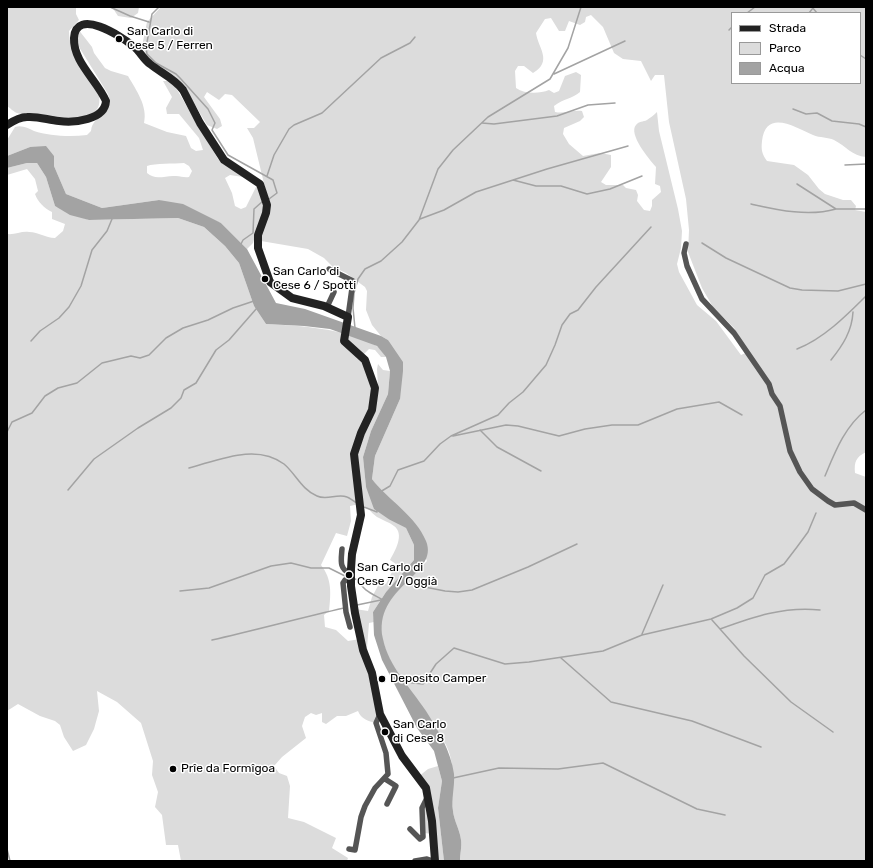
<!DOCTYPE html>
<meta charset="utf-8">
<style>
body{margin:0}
#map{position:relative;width:873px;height:868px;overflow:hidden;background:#fff;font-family:Rubik,sans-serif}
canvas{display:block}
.frame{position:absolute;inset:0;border:8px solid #000;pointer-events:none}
.legend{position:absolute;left:731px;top:12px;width:130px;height:72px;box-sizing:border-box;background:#fff;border:1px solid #999;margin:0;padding:5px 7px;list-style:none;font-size:12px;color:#000}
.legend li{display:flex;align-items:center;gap:8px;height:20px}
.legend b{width:20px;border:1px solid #999}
</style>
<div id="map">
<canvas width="873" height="868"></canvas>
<div class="frame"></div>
<ul class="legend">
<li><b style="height:5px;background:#222"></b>Strada</li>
<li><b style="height:11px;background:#dcdcdc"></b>Parco</li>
<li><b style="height:11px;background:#a3a3a3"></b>Acqua</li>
</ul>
</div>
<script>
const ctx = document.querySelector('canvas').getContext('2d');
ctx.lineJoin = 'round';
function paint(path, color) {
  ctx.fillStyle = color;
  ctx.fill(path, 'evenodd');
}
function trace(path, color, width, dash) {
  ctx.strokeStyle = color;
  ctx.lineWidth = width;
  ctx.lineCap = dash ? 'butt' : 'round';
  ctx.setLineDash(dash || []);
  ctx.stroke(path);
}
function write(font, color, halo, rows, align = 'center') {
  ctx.font = font + ' Rubik,sans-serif';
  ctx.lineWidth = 3;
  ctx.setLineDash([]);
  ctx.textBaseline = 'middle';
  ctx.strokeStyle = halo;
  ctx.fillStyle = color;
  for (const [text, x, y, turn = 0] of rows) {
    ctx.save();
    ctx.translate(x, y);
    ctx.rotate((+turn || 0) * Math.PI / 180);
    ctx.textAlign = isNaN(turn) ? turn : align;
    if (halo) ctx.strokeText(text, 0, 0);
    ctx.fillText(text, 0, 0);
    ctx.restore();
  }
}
paint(new Path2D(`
 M7,7H76V14L79,20L69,31C69,54 86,73 98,92C109,128 54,117 36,115C30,114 22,115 17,113C14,112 10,108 7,106Z
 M112,7H139L138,13L131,18L118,16Z
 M161,7H866V157C852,156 846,146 834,140C828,137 820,138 813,135C796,128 766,108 762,141C761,150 762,154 767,161L794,165L808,175L819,189L825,194L843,200H851L856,206L855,210L866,212V452C856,457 854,462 855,473L866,477V861H460C460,854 462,846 461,840C460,830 454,821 453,811C450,788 457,766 446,745C428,709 378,663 381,623C382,600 412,577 427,561L405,514L381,491L372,479L375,456L400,399L388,340L381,336L372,325L366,310L367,291L365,287L346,273L333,267L324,258L308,249L261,241V233L269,204L253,138L247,128H254L260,122L232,95L225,94L219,100L207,92L204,97L220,119L222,126L217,129L207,125L182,83L149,60L142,46L147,22ZM732,13H860V83H732ZM591,15L603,27L614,53L623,59L641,61L651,81L655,75H664L669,122L686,199L689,230L688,252L702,288L713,307L734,328L748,352L741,355L716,321L697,305L679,272L677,264L681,248L682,231L678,209L659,131L657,112C654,115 650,118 647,120C643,122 639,121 636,125C628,134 649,159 656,167L655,184L660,186L661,192L652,200V206L650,211L644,210L637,201L638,195L636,190L626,188L623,185H606L601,182L611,167V155L600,153L583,156L569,144L563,134L564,128L580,121L584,117L582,111C573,110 564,114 555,112L554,106C564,98 572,99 580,92L581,75L576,72L565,76L559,91L554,93L549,90C539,94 525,94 516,88L515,71L518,66H524L533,73C553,61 538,48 536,33L545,19L551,18L559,31H565L569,21L580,25L585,22L586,17Z
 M78,29L92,47L94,53L105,68L111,71L128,76C136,90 148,106 144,123L167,132L186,136L191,148L196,151L203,150L199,138L179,114H167L166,108L172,97L163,81H169L176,88L218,159L243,177L230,175L225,178L232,193L235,206L241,209L246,207L257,185L264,207L253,243L247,249L221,223L159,200L102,208L66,194L54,166V156L30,147L7,156V140L15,127C22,125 28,128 34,131C49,136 70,137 87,135L91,131C93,113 116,115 108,94L79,47L77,40ZM184,163L189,166L192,171L189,177C184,178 181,176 176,176C165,175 156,181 147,173V166C155,163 174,164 184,163Z
 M27,163H37L46,177L55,206L89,220L178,218L204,227L225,246L239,263L254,306L266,324C303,326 342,328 375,345C380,348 383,353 386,357H381L375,350L369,349L362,356L378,387L377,369L378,364L383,370L390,371L388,394L371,431L363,457L366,487L390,520L406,528L414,545V560L386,592L373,612L374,622L369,623L367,648L380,714L376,723C368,721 361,719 358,711L346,716H337L326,724L322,722V713L316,715L311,713L305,717L302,726L306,738L282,757L274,766L279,773L287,776L290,786L288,818L304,822L336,838L332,848L348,858L347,861H181L178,845H166L162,815L155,807L158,792L152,775L153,761L141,723L117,702L97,691L99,711L94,729L86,745L73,751L64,737L60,725L55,721L40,716L18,704L7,711V234C15,235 21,231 29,232C39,232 45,238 55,238L63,231L65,224L52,219V212C44,208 38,202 35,194L38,191L35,179L27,169L7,175V168ZM359,504C368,506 370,512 377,517C382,520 389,522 394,526C405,534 395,551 390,560L396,564L386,584L380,582L372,597L368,611L355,609L360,639L348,641L336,630L325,627L324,615L329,611C331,593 332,579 321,565L336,533L347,536L351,521L350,506Z
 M438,766L442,781L438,808L444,861H435L434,834L424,833L422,819L427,798L418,777L428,769Z`), '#dcdcdc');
paint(new Path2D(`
 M46,146L54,156V166L66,194L102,208L159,200L183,204L221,223L247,249L276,303L305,309L381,336L388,340L403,362V371L400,399L375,456L372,479C388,500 416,516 426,541C440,575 372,587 383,639C389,667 410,687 426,711C438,730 451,751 454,774C455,786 451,799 453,811C454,821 460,830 461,840C462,846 460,854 460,861H444L438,808L442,781L434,751L417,728L382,660L374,635L373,612L386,592L414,560V545L406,528L390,520L374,509L366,487L363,457L371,431L388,394L390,371L386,357L377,346L330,329L304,326L266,324L254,306L239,263L225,246L204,227L178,218L89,220L70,215L55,206L46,177L37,163H27L7,168V156L30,147Z`), '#a3a3a3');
trace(new Path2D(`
 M110,7L130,16L149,22
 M159,7L152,14L146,48L147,54L156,63L176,74L180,78L208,109L215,123L212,130L228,155L273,180L277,193L269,199
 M812,7L817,13
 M747,13L755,7
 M809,13L813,8
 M729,30L732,27
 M860,55L866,59
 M554,74L625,41
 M793,109L806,114L817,113L832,121L859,124L866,127
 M482,123L494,124L557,116L588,105L615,103
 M845,165L866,164
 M267,176L274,155L289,129L294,125L322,113L381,58L410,43L415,37
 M513,180L536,186H561L587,194L610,189L642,176
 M797,184L836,209H866
 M751,204C778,210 808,217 836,209
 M420,219L444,210L476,192L547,169L628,146
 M702,243L726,258L790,288L802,290L838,291L866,284
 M241,244L243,240L253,233L254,209L263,201
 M355,328L353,308L354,293L358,279L365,269L381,261L402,242L419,220L438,169L453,150L488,117L550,79L568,48L581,7
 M31,341L40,331L59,318L69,307L81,286L92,250L107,231L112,219
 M797,349C823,339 846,316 866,296
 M831,360C843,345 852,331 853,312
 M480,430L497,447L541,471
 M7,432L12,422L32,413L45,396L58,388L77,383L102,363L131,356L140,358L149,355L166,338L183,328L208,320L233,308L254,301
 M453,436L506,425L518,426L559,436L585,429L612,425H638L677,409L719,402L742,415
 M189,468C219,460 256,443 284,464C295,473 302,490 317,496C327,501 337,493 347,497C350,498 353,501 357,503
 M825,476C835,452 845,426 866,410
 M68,490L94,459L138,428L171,408L181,398L184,390L196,383L216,350L229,340L257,308
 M380,492L390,486L398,470L424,461L440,444L451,436L498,415L509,403L523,392L546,365L555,345L562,325L570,314L578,310L596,287L651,227
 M364,507L377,512V510
 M355,579L358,580C363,591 373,594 383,600
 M404,583L445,591L458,592L472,590L528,567L577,544
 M180,591L209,588L271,566L291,563L311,568H329L347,577
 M357,605L381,600
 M712,620L744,656L791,702L833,732
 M720,629C753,617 784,606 820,610
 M642,634L663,585
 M212,640C256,630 300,618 344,608
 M561,658L611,702L692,721L761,747
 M404,682L423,684L436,664L454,648L505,664L529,662L603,651L642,635L711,619L737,608L753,598L765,575L784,564L797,547L808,532L816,513
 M453,778L499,768L558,769L603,763L697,809L725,815
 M7,849L10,861`), '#a3a3a3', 1.5);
trace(new Path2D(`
 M686,244L684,253L687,266L702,299L734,333L769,384L772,394L780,406L790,451L800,472L812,489L828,501L835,505L854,503L866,510
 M329,269L353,281L348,317
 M327,307L334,292
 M342,549C341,561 339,569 351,574
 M350,627L346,612L343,583L345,580L351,581
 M385,779L396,786L387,804
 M410,829L420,839L423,837L422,808L427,798
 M349,849L355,850L361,817L365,806L375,788L388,774L386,753L376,723L380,714
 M415,861L427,859L433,861`), '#555', 5.5);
trace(new Path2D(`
 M7,125C13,121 20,117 27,117C38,116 48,120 59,121C74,123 105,120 106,101C97,80 73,62 74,38C76,7 121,36 133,46C140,51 143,59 150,64C161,73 174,78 183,90L200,123L224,160L260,184L267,205L266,213L258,235V248L270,282L292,298L324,306L348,317L344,341L365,360L375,388L372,410L361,433L354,454L361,515L352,554L351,569V586L355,613L363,650L372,673L380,714L402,756L426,788L432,821L435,861`), '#222', 8);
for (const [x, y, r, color] of [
 [119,39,4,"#000"],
 [265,279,4,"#000"],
 [349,575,4,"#000"],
 [382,679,4,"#000"],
 [385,732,4,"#000"],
 [173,769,4,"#000"]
]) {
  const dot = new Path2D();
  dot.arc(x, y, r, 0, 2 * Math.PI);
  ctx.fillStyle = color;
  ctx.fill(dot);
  trace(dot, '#fff', 1.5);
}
write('12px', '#000', '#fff', [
 ["San Carlo di",127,32],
 ["Cese 5 / Ferren",127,46],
 ["San Carlo di",273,272],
 ["Cese 6 / Spotti",273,286],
 ["San Carlo di",357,568],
 ["Cese 7 / Oggià",357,582],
 ["Deposito Camper",390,679],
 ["San Carlo",393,725],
 ["di Cese 8",393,739],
 ["Prîe da Formîgoa",181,769]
], 'left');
</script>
